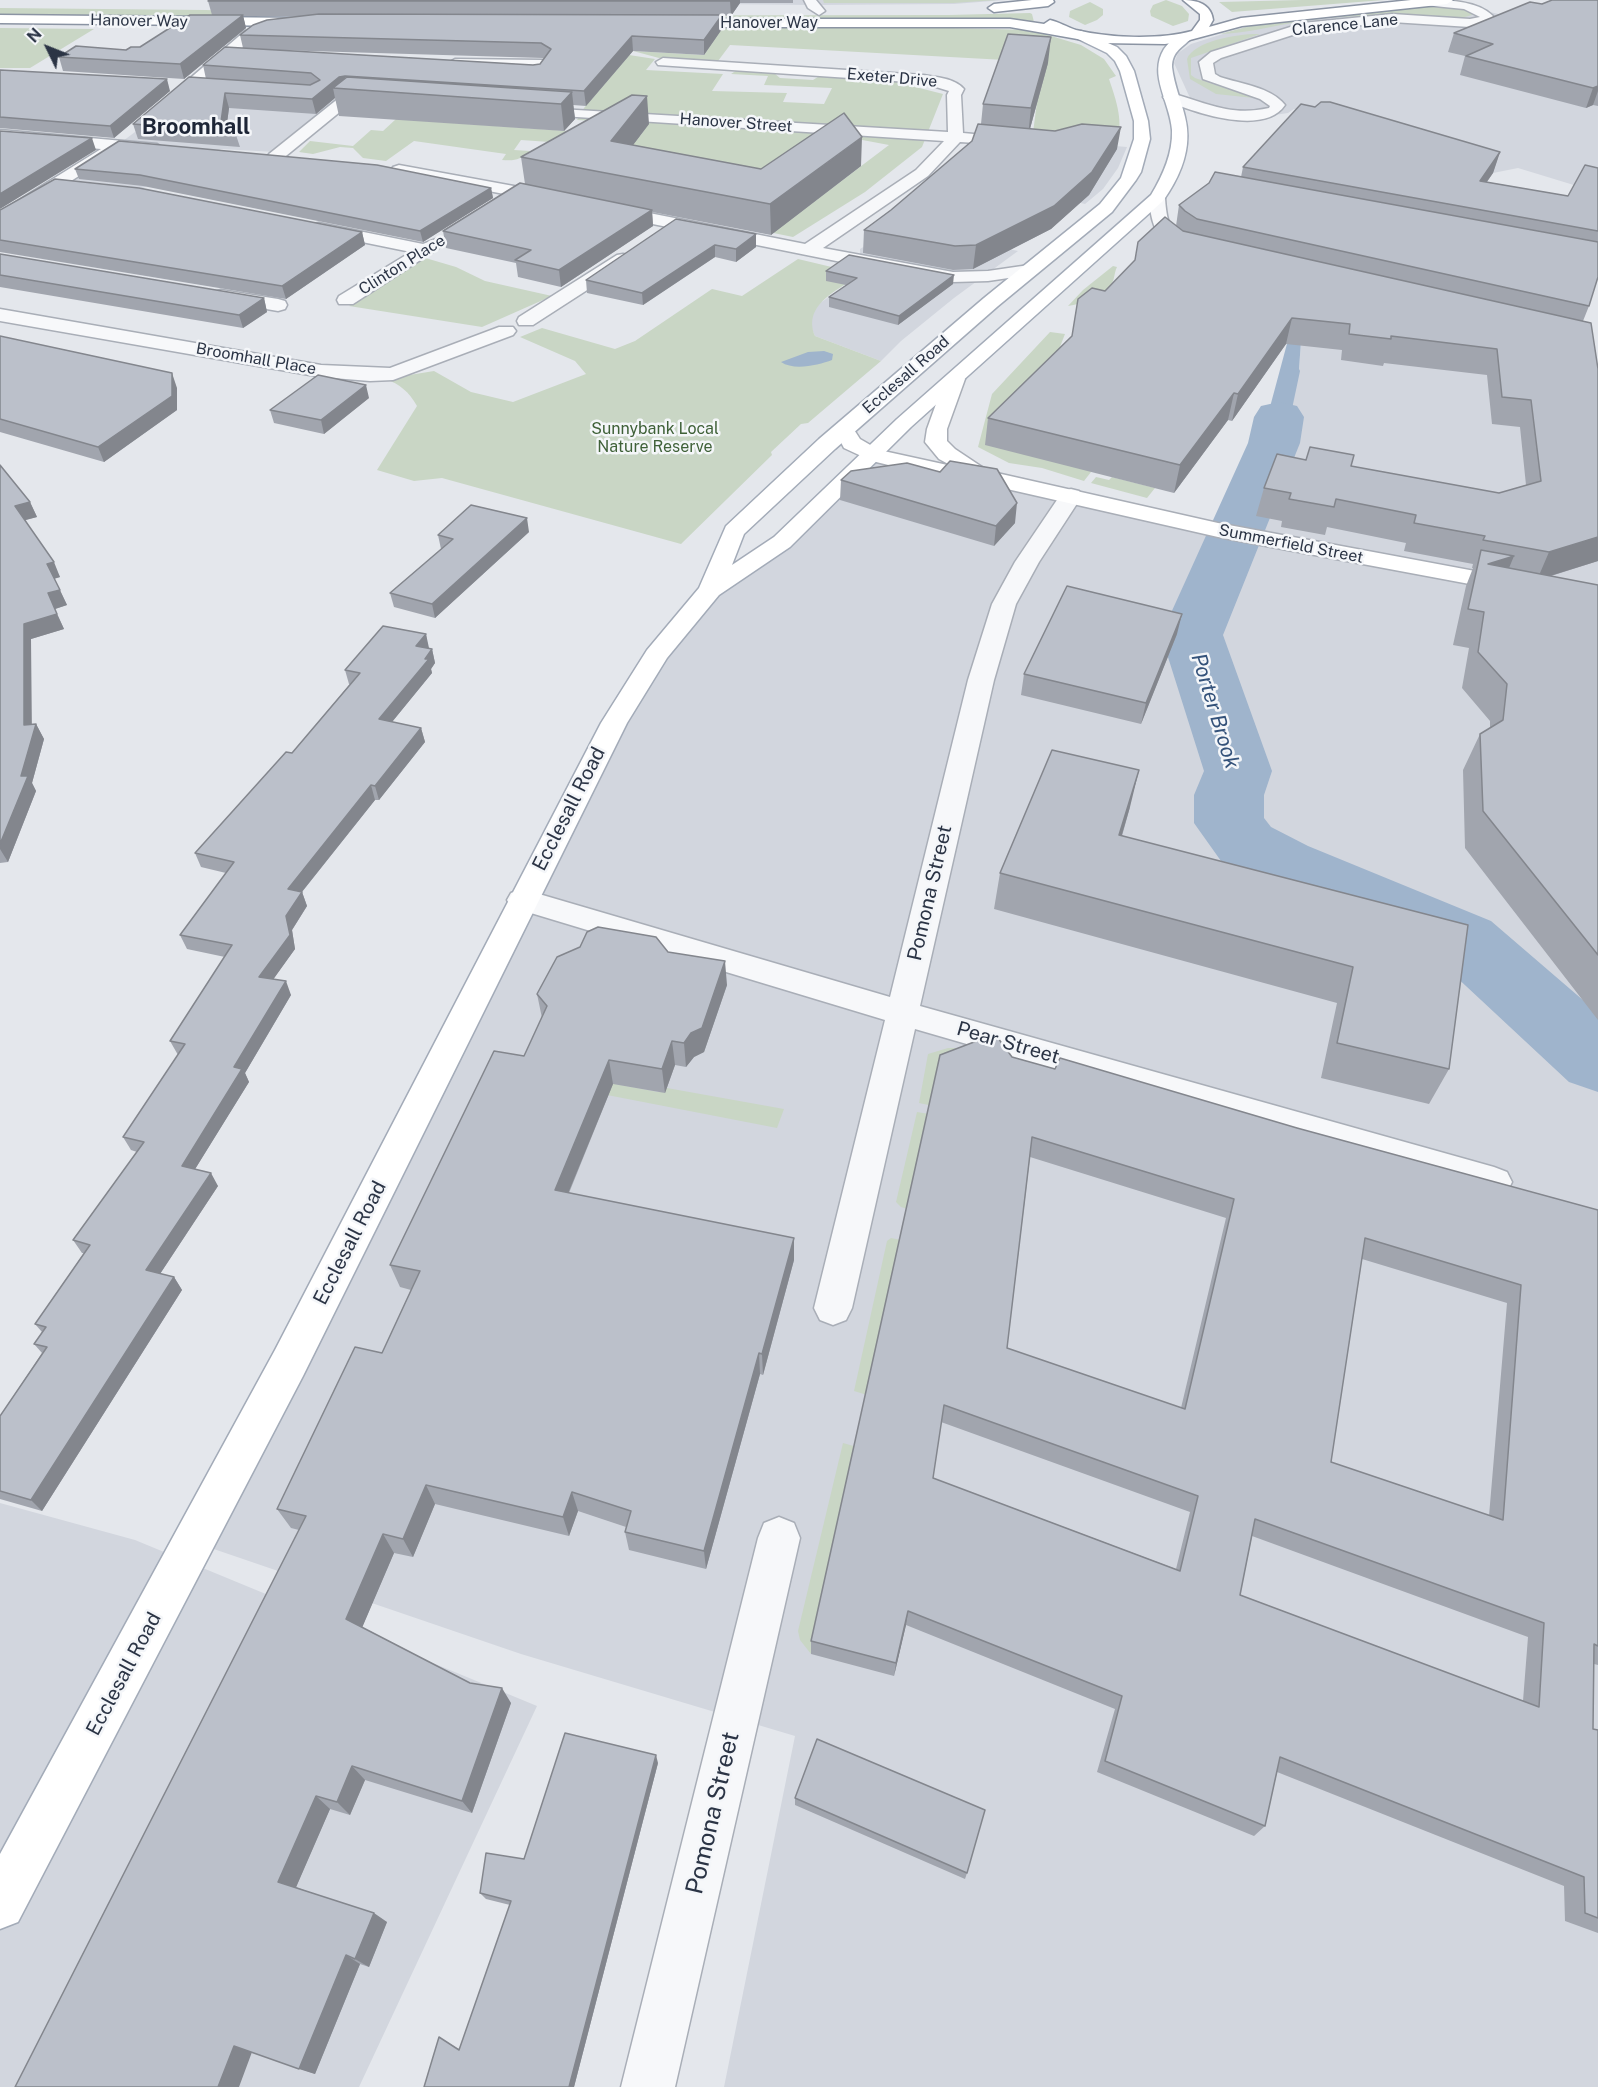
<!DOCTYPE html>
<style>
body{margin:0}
#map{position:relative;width:1598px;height:2087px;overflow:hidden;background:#e4e7ec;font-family:"Public Sans",sans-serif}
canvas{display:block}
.north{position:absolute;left:18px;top:18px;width:60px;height:60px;-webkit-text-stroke:4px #f4f6f9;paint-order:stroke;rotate:313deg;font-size:16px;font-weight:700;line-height:24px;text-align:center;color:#2b3445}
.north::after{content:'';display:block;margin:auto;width:21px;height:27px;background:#2b3445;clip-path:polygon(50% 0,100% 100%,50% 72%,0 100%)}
</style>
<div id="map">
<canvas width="1598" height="2087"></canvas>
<div class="north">N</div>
</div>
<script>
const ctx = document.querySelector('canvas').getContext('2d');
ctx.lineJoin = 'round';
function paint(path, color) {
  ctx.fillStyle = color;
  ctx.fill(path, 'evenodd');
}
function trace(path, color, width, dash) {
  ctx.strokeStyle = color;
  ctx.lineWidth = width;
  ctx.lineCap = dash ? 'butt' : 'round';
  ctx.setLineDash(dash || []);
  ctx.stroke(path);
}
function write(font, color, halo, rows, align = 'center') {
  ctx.font = font + ' "Public Sans",sans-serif';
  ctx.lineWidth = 5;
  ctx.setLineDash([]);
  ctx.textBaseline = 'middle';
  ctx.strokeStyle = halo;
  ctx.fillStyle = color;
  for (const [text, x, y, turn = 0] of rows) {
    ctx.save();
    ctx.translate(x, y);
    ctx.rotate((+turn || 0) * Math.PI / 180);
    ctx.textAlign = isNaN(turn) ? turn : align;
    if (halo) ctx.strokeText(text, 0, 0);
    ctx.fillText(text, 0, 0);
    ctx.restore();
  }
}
paint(new Path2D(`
 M622,0H1005L954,4L812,5L620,3Z
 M1598,0V190L1577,186L1518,168L1493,173L1294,109L1288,113L1241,120L1196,111L1174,63L1178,53L1191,44L1245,27L1454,4L1512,17Z
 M191,90L339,99L275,152L221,149L143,188L71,180Z
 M1080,143L1127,147L1118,168L1103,189L1085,204L1019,189Z
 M900,225L1018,251L954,298L901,341L881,361L815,336L810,325L811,315L816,306L861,274L860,249Z
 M1302,327L1598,395V2087H724L795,1736L521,1654L202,1545L522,900L684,619L782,542L872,455L1248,536L1285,442L1299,369Z
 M0,1503L135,1540L537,1706L359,2087H0Z`), '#d2d6de');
paint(new Path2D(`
 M823,0H997L953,3H824Z
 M1166,0L1182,6L1189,14L1188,21L1173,26L1151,16L1150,11L1153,5Z
 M1302,0H1384L1232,12L1219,2Z
 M1090,2L1103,9V15L1097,20L1085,25L1069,17L1070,11Z
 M1445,4L1459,7L1471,12L1472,15L1458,19C1403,15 1347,13 1292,23C1269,27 1245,33 1220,34L1266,22Z
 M0,8L206,10L232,11L226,19L0,15Z
 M1030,13L1032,14L1034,22L289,18L298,16L949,15Z
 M0,28L94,29L30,68H0Z
 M575,28H953L1031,30L1081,45L1104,59L1116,76L1109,79C1117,103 1124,122 1116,146L1031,148L1037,102L1005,60L730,45L718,61L659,58L633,51L704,55L710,46L640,42Z
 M1260,34L1191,58V75L1195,78L1254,98L1216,94L1190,79L1187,59C1194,40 1243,33 1260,34Z
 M629,55L655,59L646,70L723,74L712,91L787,93L783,102L824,104L832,88L764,85L768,76L731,74L737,70L774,73L780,78L813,80L821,75L888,80L943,94L922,147L865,192L793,237L529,183L807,207L889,145L857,139L796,175L564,143L521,140L514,150L530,151C520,160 515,161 502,160L506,154L414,141L386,161L363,158L353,148L340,147L313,154L299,152L310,141L353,146L371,130L383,131L396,119L640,136L648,124L577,120L584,108Z
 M422,257L456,267L485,281L552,296L482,327L349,306Z
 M798,259L861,274C839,290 802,304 815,336L881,361L808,423L801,424L771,452L772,455L681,544L442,478L414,481L377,470L417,406C409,392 400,384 385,379L434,371L471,392L513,402L586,374L575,361L520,337L542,328L615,349L635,341L712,289L742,296Z
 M1113,266L1117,267C1114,273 1115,279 1111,285C1104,297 1082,304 1068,306L1083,290Z
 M1050,332L1065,334L1056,357L1091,472L1084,481L1042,468L1009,463L978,447L992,394Z
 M1096,477L1109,480L1112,477L1155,488L1147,498L1091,483Z
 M948,1048H969L938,1107L919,1103L928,1054Z
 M541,1070L658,1092L667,1088L784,1109L777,1128L535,1081Z
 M917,1112L929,1114L908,1209L901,1207L896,1202Z
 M891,1238L901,1240L867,1395L854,1391L887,1241Z
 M843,1443L857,1447L811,1654L800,1640L798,1631Z`), '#c9d6c5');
paint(new Path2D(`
 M1302,327L1299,369L1300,371L1285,442L1252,525L1227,519L1256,459L1288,340Z
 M824,351L833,354L832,360C819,365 794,371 781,362L808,352Z
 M1215,547L1243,553L1216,621L1186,614Z`), '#9fb4cc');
paint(new Path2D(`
 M1279,402L1297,406L1304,417L1300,443L1223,635L1272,771L1264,795V818L1271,827L1308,846L1491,921L1598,1013V1092L1569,1082L1437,959L1256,880L1221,861L1194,823V795L1204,771L1161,635L1248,443L1254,417L1261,406Z`), '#9fb4cc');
const street = new Path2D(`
 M804,0H816L825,11L819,15L808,8Z
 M1423,0C1446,0 1477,0 1493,16L1489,23L1470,27L1392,22L1305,31L1221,58L1213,63L1215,74L1220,77C1241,84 1271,87 1285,105C1264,137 1193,112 1165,100L1163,97L1170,93C1206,102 1229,117 1269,108L1270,106L1260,99L1203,79L1199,62L1211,52L1303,23L1392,14L1470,19L1480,17L1464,9L1424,5Z
 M284,22L291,26L289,29L255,37L170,109L165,110L158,106L245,31Z
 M663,58L923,75C937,77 954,78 964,89L961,95L963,133L1018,138L1023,140L1026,143L1023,146L960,142L928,176L823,248L953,272L988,271L1029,265L1035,266L1038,270L1035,274L1029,275L988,281L953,282L861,266L603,214L601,210L603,206L609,205L805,244L916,170L944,141L531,114L526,113L524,110L526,107L948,132L947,95L949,91L923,83L658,65L656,62Z
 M455,59L543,60L550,64C547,68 544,74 540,77C534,81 505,77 500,72L507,68H532L450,66L448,63Z
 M349,93L378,96L385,100L378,104L352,102L281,160H269L267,157L269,154L344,94Z
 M0,130L157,144L165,149L157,154L119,150L6,223L0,224V212L101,149L0,140Z
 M399,165L552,193L560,198L552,203L393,173L391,170L393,167Z
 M1157,193L1165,198C1166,213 1168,230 1180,240C1186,245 1192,245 1197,251L1194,255C1162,263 1150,222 1149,198Z
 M319,223L423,244L436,239L442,240L445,244L353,304H339L337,300L339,296L411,252L313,232L310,228L313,224Z
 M623,254L629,255L632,259L629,263L533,325H519L517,321L519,317L617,255Z
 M221,290L278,299L285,301L287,305L285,309L278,311L214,300L212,296L214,292Z
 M0,309L321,365L390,368L499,327H513L516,331L513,335L393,380L370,381L321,377L0,321Z
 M1071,489L1079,491L1082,496L1039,562L1016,604L994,680L920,1006L1494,1167L1507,1172L1512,1182L1507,1192L1494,1197L915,1029L852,1308L846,1320L833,1325L820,1320L814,1308L885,1020L511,907L507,900L511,893L522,889L890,997L968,680L992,604L1015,562L1063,491Z
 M779,1517L794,1523L800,1538L675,2087H621L758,1538L764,1523Z`);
const secondary = new Path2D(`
 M955,373L962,375L965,379L947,429V441L955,449L988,471L1218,523L1598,594V608L1218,537L985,484L942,478L872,461L844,448L834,429L837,425L844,423L851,425L860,439L879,450L952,466L939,459L925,442L927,429L945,379L948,375Z`);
const primary = new Path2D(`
 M1081,31L1117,47L1126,56L1134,71L1148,121L1150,139L1141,172L1136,180L1112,212L998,306L835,449L744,534L732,565L774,537L897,419L1151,195C1163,175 1173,153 1172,130C1170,102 1148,75 1164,49C1169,42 1177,35 1186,33L1193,37C1183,47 1172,51 1172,67C1174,85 1181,100 1185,117C1193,148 1180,177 1163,201L911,427L790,547L719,595L667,658L627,723L303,1376L18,1922L0,1929V1854L275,1350L601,723L647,650L699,588L726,526L819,439L984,298L1100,204L1121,178L1134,139V121L1120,71L1115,61L1107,53L1076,38L1074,35Z`);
const highway = new Path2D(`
 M1032,0H1053L1054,2L1048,6L994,12L988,8L994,4Z
 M1183,0C1197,0 1211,4 1213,20L1209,27L1241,18L1411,0H1453L1447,4L1242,26L1186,41L1165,44L1100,43L1010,27H677L670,23L677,19H1010L1044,24L1050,20C1059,22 1067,27 1076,30C1109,38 1159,40 1192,31L1200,20V14Z
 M0,15L304,18L311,22L304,26L0,23Z`);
trace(street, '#a9aeb7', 3);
trace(secondary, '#a9aeb7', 3);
trace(primary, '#a3abb8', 3);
trace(highway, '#8b94a3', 3);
paint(street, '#f7f8fa');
paint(secondary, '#fff');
paint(primary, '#fff');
paint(highway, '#fff');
paint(new Path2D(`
 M209,0H793V3H740L731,16H722V29L704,55L633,51L586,106L573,105L575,119L564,131L339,116L335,98L316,114L229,108L226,130L235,132L240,147L138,139L133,124L206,79L203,65L243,48L240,35L305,16H243L246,28L184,79L63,71L59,57L126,50L140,47L212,15L208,1ZM276,50L543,58H544L540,64L533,65Z
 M1598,0V106L1593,105L1586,108L1460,75L1465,56L1448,52L1454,33L1542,4Z
 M1048,63L1030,129L1117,149L1089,195L1051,229L973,269L953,270L863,253L864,230L891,210L972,141L981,124L983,104Z
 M0,70L170,91L114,138L0,128Z
 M649,124L633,145L761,169L861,166L771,235L652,212L653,226L561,287L518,277L516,263L446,248L443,231L525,184L521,157Z
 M1500,152L1493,173L1487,182L1568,196L1598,168V277L1589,306L1583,321L1598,561L1551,576L1598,585V1020L1465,848L1463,770L1480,734L1490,728V721L1462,688L1469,648L1453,645L1466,586L1473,568H1472L1473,564L1404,551L1406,543L1327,527L1325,535L1281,527L1282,521L1256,516L1264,488L1306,460L1354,455L1351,466L1499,493L1526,485L1520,427L1492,424L1487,375L1384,363L1383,366L1341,360L1342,350L1286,344L1232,421L1228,420L1174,493L985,445L988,418L1072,336L1105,291L1176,226L1179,205L1241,177L1243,167Z
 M75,169L491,188L493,198L423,242L143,186L79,179Z
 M0,210L362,232L365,245L286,299L0,252Z
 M676,219L756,247L736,262L715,257L643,305L587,293L586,280Z
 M0,254L264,298L267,312L243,328L0,287Z
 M826,271L953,284L898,325L829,307V297L846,285L826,281Z
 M0,336L177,388V410L104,462L0,432Z
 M369,398L324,434L274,423L270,410Z
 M0,465L30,502L37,517L25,520L60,577L54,579L67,605L55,609L64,629L31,639V724H36L44,739L32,783L36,791L8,862L0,863Z
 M841,480L1015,523L994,546L840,500Z
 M529,532L435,618L394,607L390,593L441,549L438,535Z
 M426,634L428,649H432L435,663L431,669L432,673L392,722L421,728L425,742L379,800H375L302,892L307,906L292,930L295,949L273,979L291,995L245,1073L249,1082L195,1169L218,1186L160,1274L174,1277L182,1290L42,1511L0,1499V1416L42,1353L34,1344L42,1332L35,1324L84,1253H82L73,1240L137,1152L131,1150L123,1137L178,1055L170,1041L225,957L187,949L180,935L226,873L201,867L195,853L292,753L350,684H349L345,670Z
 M1177,634L1141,724L1021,695L1024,674Z
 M1130,807L1122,836L1468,925L1449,1069L1429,1104L1321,1078L1337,1003L994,909L1000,873Z
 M668,952L727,985L704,1052L694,1057L686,1067L675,1065L665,1093L613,1084L569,1193L794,1260L763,1375L760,1374L706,1569L629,1550L625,1532L626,1527L578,1511L569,1536L435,1504L413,1557L394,1553L362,1627L470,1683L511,1703L472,1813L365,1780L350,1815L330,1809L296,1887L387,1922L369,1967L360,1964L315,2074L252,2052L299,1530L291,1528L277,1509L382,1353L411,1290L400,1287L390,1265L524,1056L542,1018L537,994Z
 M1012,1057L1055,1069L1297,1128L1598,1210V1665L1594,1664L1593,1729L1598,1730V1933L1565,1921L1564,1886L1277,1772L1265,1826L1254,1836L1097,1772L1115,1709L906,1625L894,1676L811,1654V1641ZM1030,1157L1226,1218L1181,1408L1007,1348ZM1362,1259L1507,1303L1489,1516L1331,1462ZM941,1422L1190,1512L1176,1569L933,1478ZM1252,1536L1528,1637L1523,1701L1240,1595Z
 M658,1763L574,2087H424L439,2037L460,2050L510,1905L486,1899L480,1893L524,1859Z
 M795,1798L967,1873L965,1879L795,1805Z`), '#a1a5ae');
paint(new Path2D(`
 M731,0H740V3L731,16L730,1Z
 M243,15L246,28L184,79L180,64Z
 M722,15V29L704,55V40Z
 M632,36L633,51L586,106L584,91Z
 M1051,37L1048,63L1028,136L1031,108Z
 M345,76L348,89L333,88L335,98L316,114L312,99L339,77Z
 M167,79L170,91L114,138L110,126Z
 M1598,86V91L1593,105L1586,108L1593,88Z
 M572,92L575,119L564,131L561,104Z
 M225,93L229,108L226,131L220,129Z
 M647,96L649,124L614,170L611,141Z
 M1121,127L1117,149L1089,195L1051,229L973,269L976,245Z
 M862,137L861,166L771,235L770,204Z
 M92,138L96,150L0,209V194Z
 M1500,152L1493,173L1473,201L1480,181Z
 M491,188L493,198L423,242L420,231Z
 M652,210L653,226L561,287L559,270Z
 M362,232L365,245L286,299L282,286Z
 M756,234V247L736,262V249Z
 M715,245V257L643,305L642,293Z
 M954,275L953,284L898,325L899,316Z
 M264,298L267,312L243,328L239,315Z
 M1292,318L1286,344L1232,421L1238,394Z
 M172,373L177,388V410L104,462L98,447Z
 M366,385L369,398L324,434L321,420Z
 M1234,393L1228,420L1174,493L1180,465Z
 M30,502L37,517L22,521L15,506Z
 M1017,503L1015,523L994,546L996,526Z
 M527,518L529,532L435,618L432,604Z
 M1598,537V561L1537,580L1549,552Z
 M1514,556L1499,592L1488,564Z
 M54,562L60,577L53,579L47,564Z
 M60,590L67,605L55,609L48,593Z
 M57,614L64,629L31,639L32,739L36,724L44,739L32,783L36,791L8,862L0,849V844L21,776L24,725V624Z
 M1182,614L1177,634L1141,724L1146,703Z
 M426,634L429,648L419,660L416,646Z
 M432,649L435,663L431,669L432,673L383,733L379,719Z
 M421,728L425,742L379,800L375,786Z
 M1139,770L1130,807L1111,872L1119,835Z
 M371,785L375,800L293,903L288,889Z
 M302,892L307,906L292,930L295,949L265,991L259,977L286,916Z
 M725,961L727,985L704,1052L694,1057L686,1067L684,1043Z
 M286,981L291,995L245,1073L249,1082L189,1179L182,1166L234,1067Z
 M672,1041L675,1065L665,1093L662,1069Z
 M609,1060L613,1084L560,1213L555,1190Z
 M211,1173L218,1186L154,1283L146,1270Z
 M794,1238V1260L763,1375L762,1354Z
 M174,1277L182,1290L42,1511L31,1500Z
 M759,1353L760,1374L706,1569L704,1551Z
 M426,1485L435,1504L413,1557L403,1539Z
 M572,1492L578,1511L569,1536L563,1517Z
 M383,1534L394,1553L359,1635L346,1619Z
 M908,1611L906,1625L894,1676L896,1663Z
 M502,1688L511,1703L472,1813L462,1801Z
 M656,1755L658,1763L574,2087H569Z
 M352,1766L365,1780L350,1815L337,1802Z
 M316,1796L330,1809L294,1892L278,1882Z
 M374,1913L387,1922L369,1967L355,1959Z
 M346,1955L360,1964L315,2074L299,2069Z
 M234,2046L252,2052L239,2087H218Z`), '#83868d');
const building = new Path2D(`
 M209,0H731L730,1H208Z
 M1552,0H1598V86L1593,88L1466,56L1493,44L1454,33L1530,2L1542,4Z
 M319,14L722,15L704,40L632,36L584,91L345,76L339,77L312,99L225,93L220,129L235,132L133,124L189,77L310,85L320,80L311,73L203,65L225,47L533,65L540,64L551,49L541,43L240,35L253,25L267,20Z
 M190,15H243L180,64L59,57L76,46L126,50L131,47H140Z
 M1008,34L1051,37L1031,108L983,104Z
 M0,70L167,79L110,126L0,117Z
 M347,77L572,92L561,104L333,88Z
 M632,95L647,96L611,141L761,169L844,113L862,137L770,204L521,157Z
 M1321,102H1330L1500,152L1480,181L1568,196L1585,165L1598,168V231L1243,167L1301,104L1315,107Z
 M978,124L1055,131L1082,124L1121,127L1092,172L1054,206L976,245L955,246L864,230L891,210L972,141Z
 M0,131L92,138L0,194Z
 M119,141L377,165L491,188L420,231L140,175L75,169Z
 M1215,172L1598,242V277L1589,306L1197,219L1185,211L1179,205L1209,183Z
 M55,179L139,188L362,232L282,286L0,240V210Z
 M520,183L652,210L559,270L515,260L531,250L443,231Z
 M1165,217L1183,231L1591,323L1598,369V537L1549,552L1483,540L1485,536L1414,523L1416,515L1336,499L1334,507L1289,499L1291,493L1264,488L1277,454L1306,460L1310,447L1354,455L1351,466L1499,493L1541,481L1531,400L1502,397L1497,349L1391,336V339L1349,334L1350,324L1292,318L1238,394L1234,393L1180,465L988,418L1072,336L1078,299L1092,288L1105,291L1135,260L1138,242Z
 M676,219L756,234L736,249L715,245L642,293L586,280Z
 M0,254L264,298L239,315L0,275Z
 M849,255L954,275L899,316L829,297L857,278L826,271Z
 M0,336L172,373V396L98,447L0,419Z
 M318,375L366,385L321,420L270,410Z
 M950,461L997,469L1017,503L996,526L841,480L851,471L907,463L940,472Z
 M0,465L30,502L15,506L54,562L47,564L60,590L48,593L57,614L24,624V725L36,724L21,776H28L0,844Z
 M471,505L527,518L432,604L390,593L453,539L438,535Z
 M1481,550L1514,556L1488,564L1598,585V955L1483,811L1480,734L1503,720L1507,684L1478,652L1484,612L1468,609Z
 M1067,586L1182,614L1146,703L1024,674Z
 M383,626L426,634L416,646L432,649L425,659H429L379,719L421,728L375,786L371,785L288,889L302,892L286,916L290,935L259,977L286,981L234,1067L242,1069L182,1166L211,1173L146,1270L174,1277L31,1500L0,1491V1416L47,1347L34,1344L46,1327L35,1324L90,1245L73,1240L144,1142L123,1137L185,1044L170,1041L232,945L180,935L234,862L195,853L286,752L292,753L360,673L345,670Z
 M1052,750L1139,770L1119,835L1468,925L1449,1069L1337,1043L1353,967L1000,873Z
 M598,927L656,937L668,952L725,961L702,1028L691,1033L684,1043L672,1041L662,1069L609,1060L555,1190L794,1238L762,1354L759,1353L704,1551L625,1532L631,1511L572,1492L563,1517L426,1485L403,1539L383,1534L346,1619L470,1683L502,1688L462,1801L352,1766L337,1802L316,1796L278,1882L374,1913L355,1959L346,1955L299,2069L234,2046L218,2087H15L306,1516L277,1509L355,1347L382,1353L420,1271L390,1265L494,1051L524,1056L547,1006L537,994L557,957L580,947L587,932Z
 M995,1034L1012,1057L1055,1069L1060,1058L1297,1128L1598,1210V1646L1594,1644L1593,1729L1598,1730V1918L1585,1913L1584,1877L1280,1757L1265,1826L1105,1761L1122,1696L908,1611L896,1663L811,1641L940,1055ZM1032,1137L1234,1199L1185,1409L1007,1348ZM1365,1238L1521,1285L1503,1520L1331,1462ZM944,1405L1198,1496L1180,1571L933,1478ZM1255,1519L1544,1623L1539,1707L1240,1595Z
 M565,1733L656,1755L569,2087H424L439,2037L459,2050L511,1901L480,1893L486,1853L524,1859Z
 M817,1739L985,1810L967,1873L795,1798Z`);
paint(building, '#bbc0ca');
trace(building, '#83868d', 1.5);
write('16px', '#2b3445', '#f4f6f9', [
 ["Hanover Way",139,21,1],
 ["Hanover Way",769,23],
 ["Clarence Lane",1345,25,-6],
 ["Exeter Drive",892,78,5],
 ["Hanover Street",736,123,4],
 ["Clinton Place",402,265,-32],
 ["Broomhall Place",256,359,10],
 ["Ecclesall Road",906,375,-41],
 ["Summerfield Street",1291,544,11]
]);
write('16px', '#3f6138', '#f4f6f9', [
 ["Sunnybank Local",655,429],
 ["Nature Reserve",655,447]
]);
write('20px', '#2b3445', '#f4f6f9', [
 ["Ecclesall Road",569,809,-63],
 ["Pomona Street",930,893,-77],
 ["Pear Street",1008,1043,16],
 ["Ecclesall Road",350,1243,-63],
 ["Ecclesall Road",124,1674,-62]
]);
write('italic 21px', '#34527a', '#f4f6f9', [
 ["Porter Brook",1215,711,73]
]);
write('bold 22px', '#1d2536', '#f4f6f9', [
 ["Broomhall",196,127]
]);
write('24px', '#2b3445', '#f4f6f9', [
 ["Pomona Street",713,1813,-77]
]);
</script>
